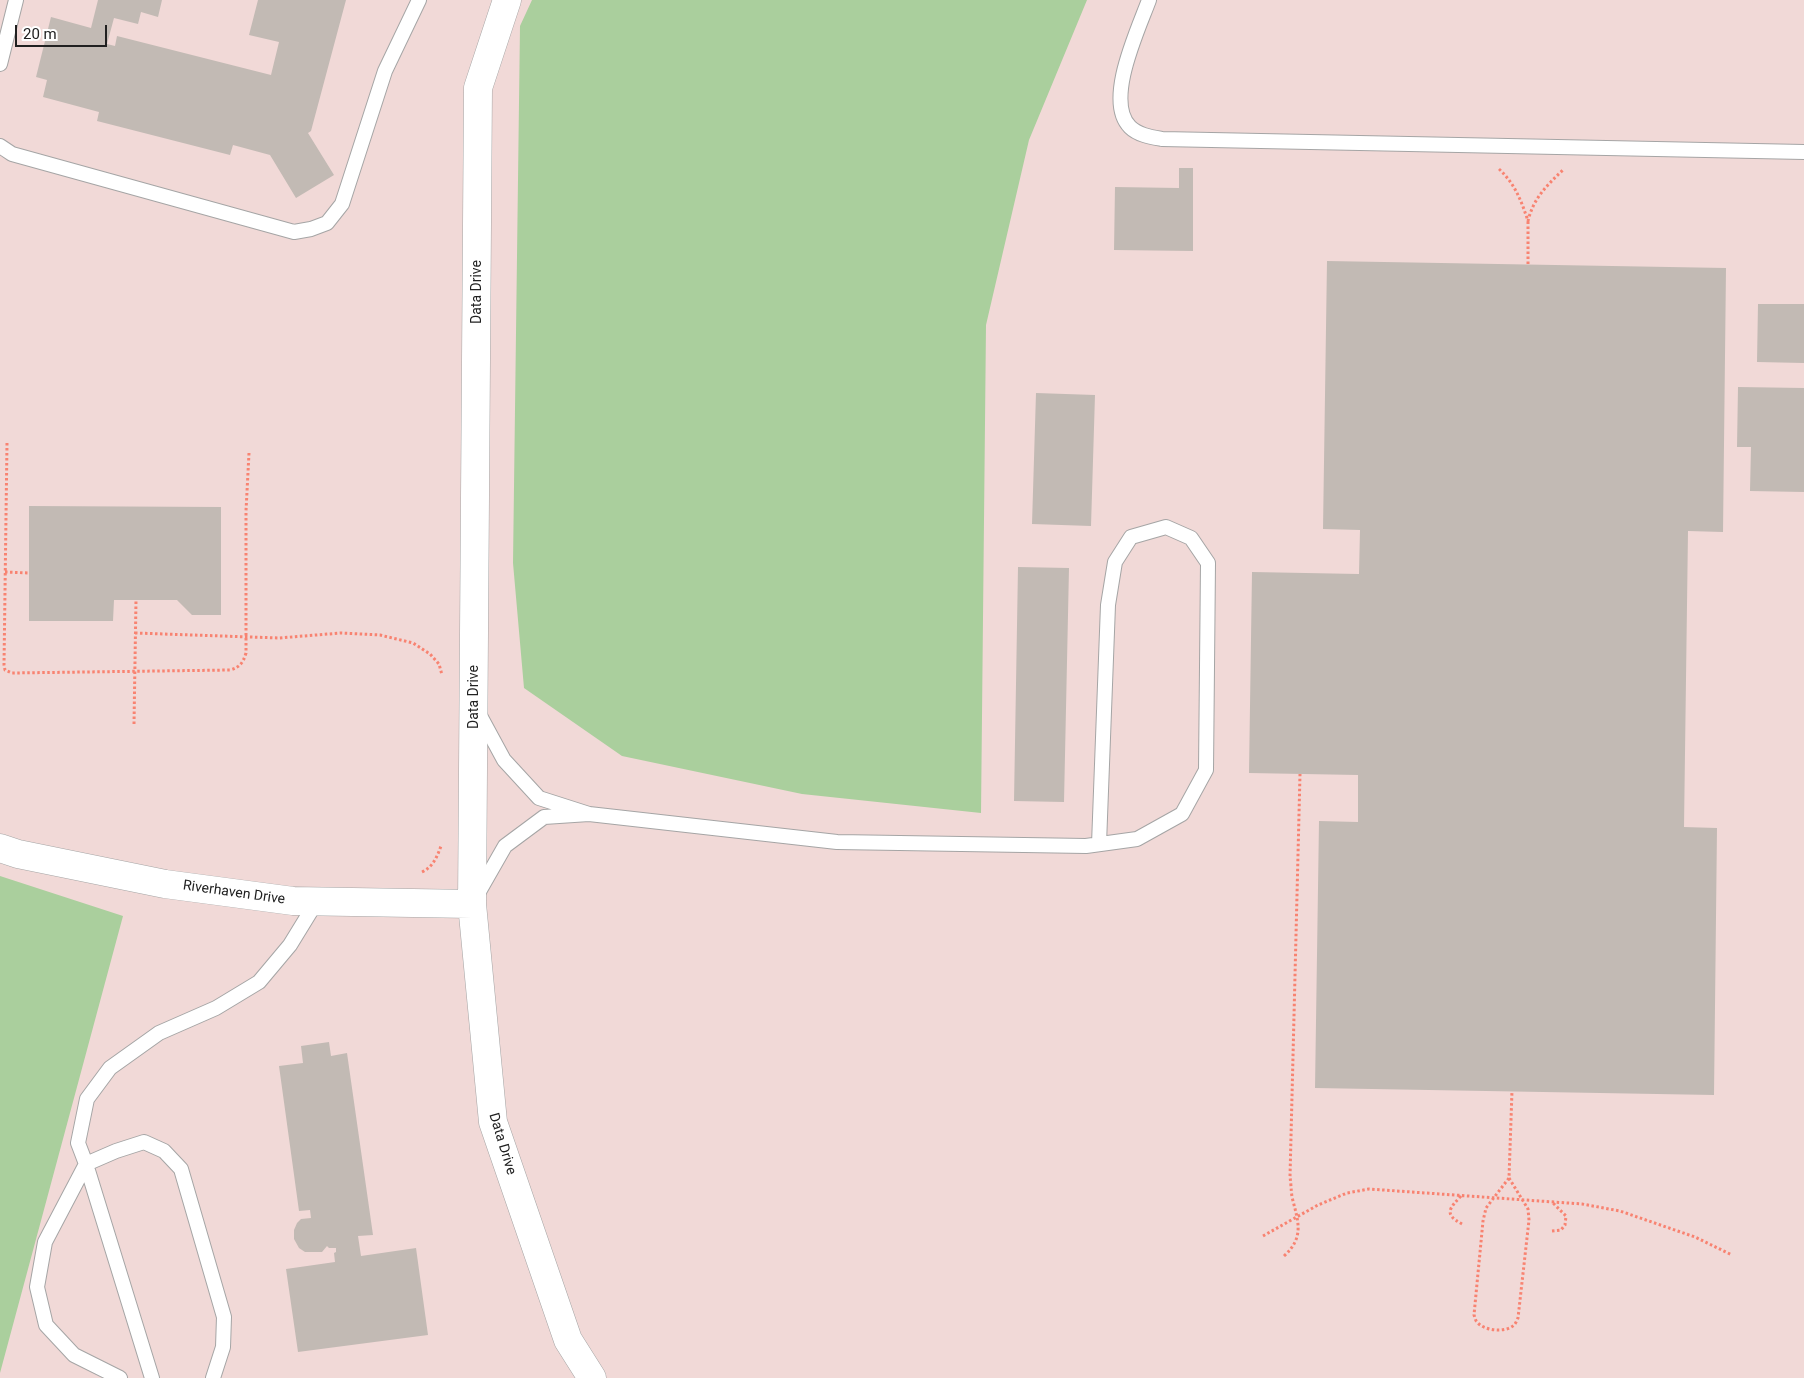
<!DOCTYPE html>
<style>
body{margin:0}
#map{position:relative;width:1804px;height:1378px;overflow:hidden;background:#f1eee7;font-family:Roboto,sans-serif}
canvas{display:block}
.scale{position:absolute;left:15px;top:25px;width:92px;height:22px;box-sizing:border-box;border:2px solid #212121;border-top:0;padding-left:6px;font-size:15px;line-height:18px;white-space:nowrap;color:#212121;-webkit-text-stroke:4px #fff;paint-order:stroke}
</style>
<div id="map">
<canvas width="1804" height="1378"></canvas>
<div class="scale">20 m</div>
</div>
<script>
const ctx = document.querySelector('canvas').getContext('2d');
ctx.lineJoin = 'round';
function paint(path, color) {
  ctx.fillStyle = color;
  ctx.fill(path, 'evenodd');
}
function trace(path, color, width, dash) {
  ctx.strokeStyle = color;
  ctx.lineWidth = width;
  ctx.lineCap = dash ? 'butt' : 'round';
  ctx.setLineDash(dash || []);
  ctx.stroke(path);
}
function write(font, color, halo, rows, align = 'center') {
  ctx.font = font + ' Roboto,sans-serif';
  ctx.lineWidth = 5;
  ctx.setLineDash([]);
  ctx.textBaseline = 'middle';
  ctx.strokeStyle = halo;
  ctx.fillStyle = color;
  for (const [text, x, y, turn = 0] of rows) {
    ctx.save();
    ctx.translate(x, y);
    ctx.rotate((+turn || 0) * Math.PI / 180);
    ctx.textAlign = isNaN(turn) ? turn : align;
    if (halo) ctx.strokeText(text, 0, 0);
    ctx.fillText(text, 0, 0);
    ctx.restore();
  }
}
paint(new Path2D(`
 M0,0H1804V1378H0Z`), '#f1d9d7');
paint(new Path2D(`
 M532,0H1087L1029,140L986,325L981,813L802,794L622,756L524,688L513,563L520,26Z
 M0,876L123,916L0,1373Z`), '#aacf9d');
paint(new Path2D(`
 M98,0H162L158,17L141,12L138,24L114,18L107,44L115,46L117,36L271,75L279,42L249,35L258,0H346L311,131L308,133L334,175L296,198L270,155L233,145L230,155L97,121L99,112L43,97L47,80L36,77L51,17L91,28Z
 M1179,168H1193V251L1114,250L1115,187L1179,188Z
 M1327,261L1726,268L1723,532L1688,531L1684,827L1717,828L1714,1095L1315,1088L1319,821L1358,822V775L1249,773L1252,572L1359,574L1360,530L1323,529Z
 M1758,304H1804V363L1757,362Z
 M1738,387L1804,388V492L1750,491L1751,447H1737Z
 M1036,393L1095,395L1091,526L1032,524Z
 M29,506L221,507V615H192L177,600H114L113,621H29Z
 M1018,567L1069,568L1064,802L1014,801Z
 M329,1042L331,1056L347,1053L373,1235L358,1236L361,1256L416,1248L428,1335L298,1352L286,1269L335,1262L334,1253L336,1252V1248H329L327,1246L322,1252H305L299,1248L294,1239V1230L297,1223L301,1219L311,1218L310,1210L299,1211L279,1066L303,1063L301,1046Z`), '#c2bab4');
const service = new Path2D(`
 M1149,0C1138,30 1104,101 1130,127C1138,135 1151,137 1162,139L1804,152
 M0,64L16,0
 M0,146L12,154L294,232L311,229L327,223L342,204L385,71L419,0
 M589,814L837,842L1086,846L1137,839L1182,814L1206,770L1208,563L1191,538L1166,527L1131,537L1115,562L1108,605L1099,844
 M477,895L505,846L544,817L589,814L539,798L504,760L478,712
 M120,1378L74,1355L46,1325L37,1287L45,1242L86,1164L78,1143L87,1099L110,1068L159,1033L216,1008L259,982L290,945L317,901
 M152,1378L86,1164L116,1151L144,1142L164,1151L181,1169L224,1317L223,1347L213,1378`);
const minor = new Path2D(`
 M507,0L478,88L472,904L493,1122L568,1340L592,1378
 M0,848L18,854L165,884L293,901L472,904`);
trace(service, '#a5a5a5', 16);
trace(minor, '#a5a5a5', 29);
trace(new Path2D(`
 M1499,169C1515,184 1521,200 1528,221C1533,199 1547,185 1563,170
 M1528,264V221
 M7,443L4,665L5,670L12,673L230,670C240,667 243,663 246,653V511L249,453
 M5,572L29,573
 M135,633L279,638L341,633L380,635L413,643L430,654L439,664L442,675
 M134,724L136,600
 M422,872C433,867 437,857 441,846
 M1509,1178L1528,1209L1529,1220L1518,1318C1517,1320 1516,1323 1514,1325C1506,1333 1484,1331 1477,1322C1475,1320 1475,1317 1474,1315L1483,1221L1486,1208L1509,1178L1512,1091
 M1461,1196C1450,1208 1443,1214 1462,1224
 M1552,1231L1561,1230L1565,1225L1566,1216L1552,1202
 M1263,1236L1318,1205L1347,1193L1369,1189L1582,1204L1620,1211L1695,1237L1732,1255
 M1284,1256C1305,1237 1298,1221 1292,1197C1291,1190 1291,1183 1290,1177L1300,774`), '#f88371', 3, [2.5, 2.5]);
trace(service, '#fff', 14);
trace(minor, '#fff', 28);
write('14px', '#212121', '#fff', [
 ["Data Drive",477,292,-90],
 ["Data Drive",474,697,-90],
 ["Riverhaven Drive",234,893,8],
 ["Data Drive",502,1144,73]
]);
</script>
